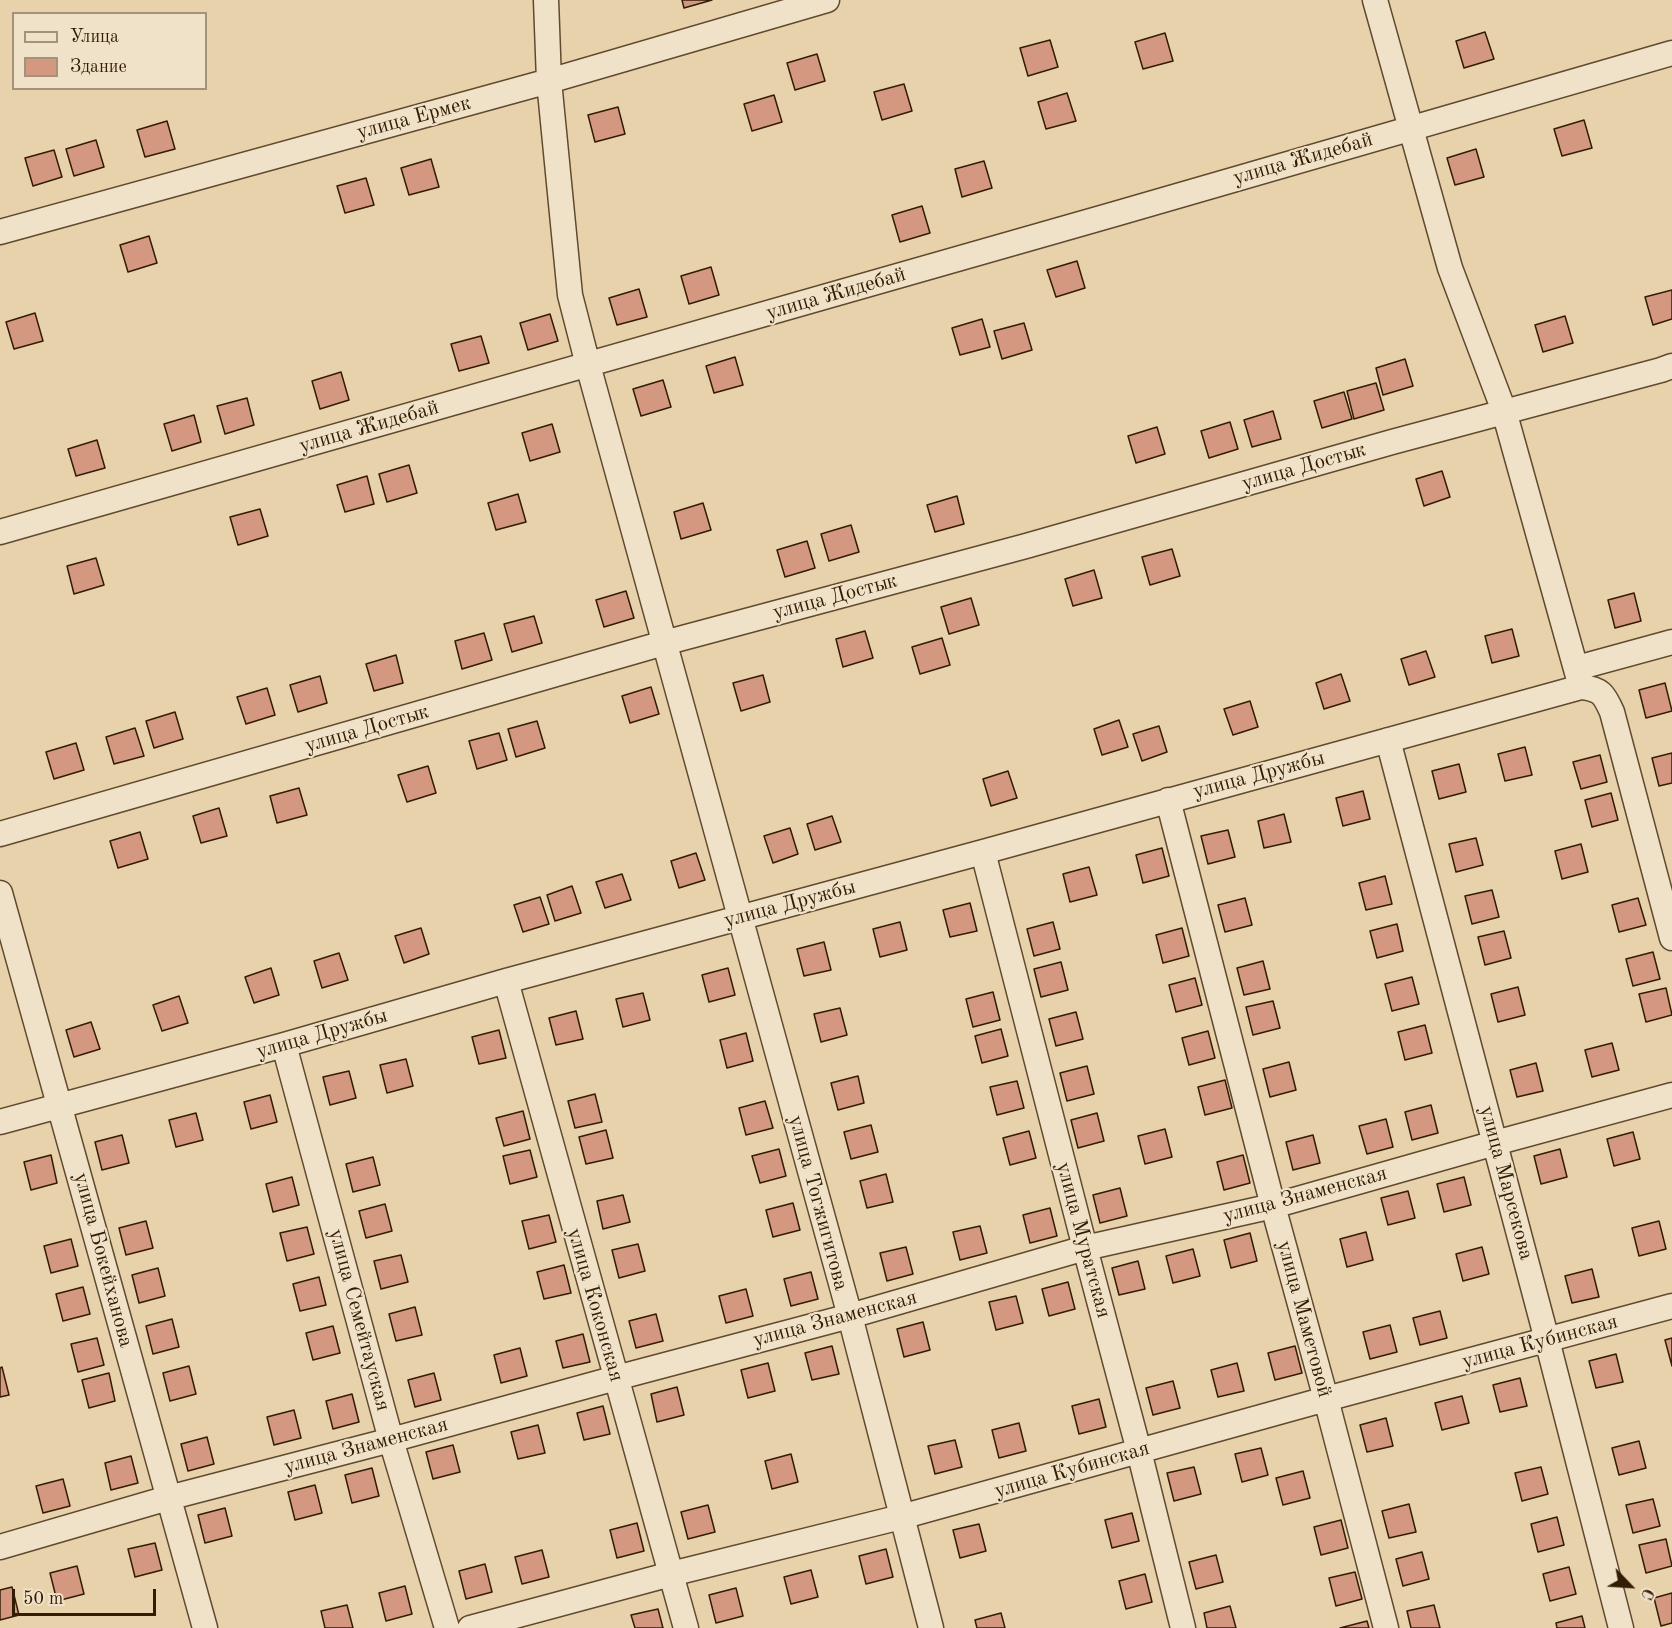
<!DOCTYPE html>
<meta charset="utf-8">
<style>
body{margin:0}
#map{position:relative;width:1672px;height:1628px;overflow:hidden;background:#e8d2ab;font-family:"Old Standard TT",serif}
canvas{display:block}
.legend{position:absolute;left:12px;top:12px;width:195px;height:78px;box-sizing:border-box;background:#f0e2c8;border:2px solid #a4937a;margin:0;padding:8px 10px;list-style:none;font-size:18px;color:#321c04}
.legend li{display:flex;align-items:center;gap:12px;height:30px}
.legend b{width:30px;border:2px solid #a4937a}
.north{position:absolute;left:1600px;top:1556px;width:60px;height:60px;-webkit-text-stroke:4px #f0e2c8;paint-order:stroke;rotate:115deg;font-size:16px;font-weight:700;line-height:24px;text-align:center;color:#321c04}
.north::after{content:'';display:block;margin:auto;width:21px;height:27px;background:#321c04;clip-path:polygon(50% 0,100% 100%,50% 72%,0 100%)}
.scale{position:absolute;left:12px;top:1589px;width:144px;height:27px;box-sizing:border-box;border:3px solid #321c04;border-top:0;padding-left:8px;font-size:18px;line-height:21px;white-space:nowrap;color:#321c04;-webkit-text-stroke:4px #f0e2c8;paint-order:stroke}
</style>
<div id="map">
<canvas width="1672" height="1628"></canvas>
<ul class="legend">
<li><b style="height:8px;background:#f0e2c8"></b>Улица</li>
<li><b style="height:16px;background:#d49881"></b>Здание</li>
</ul>
<div class="north">С</div>
<div class="scale">50 m</div>
</div>
<script>
const ctx = document.querySelector('canvas').getContext('2d');
ctx.lineJoin = 'round';
function paint(path, color) {
  ctx.fillStyle = color;
  ctx.fill(path, 'evenodd');
}
function trace(path, color, width, dash) {
  ctx.strokeStyle = color;
  ctx.lineWidth = width;
  ctx.lineCap = dash ? 'butt' : 'round';
  ctx.setLineDash(dash || []);
  ctx.stroke(path);
}
function write(font, color, halo, rows, align = 'center') {
  ctx.font = font + ' "Old Standard TT",serif';
  ctx.lineWidth = 4.5;
  ctx.setLineDash([]);
  ctx.textBaseline = 'middle';
  ctx.strokeStyle = halo;
  ctx.fillStyle = color;
  for (const [text, x, y, turn = 0] of rows) {
    ctx.save();
    ctx.translate(x, y);
    ctx.rotate((+turn || 0) * Math.PI / 180);
    ctx.textAlign = isNaN(turn) ? turn : align;
    if (halo) ctx.strokeText(text, 0, 0);
    ctx.fillText(text, 0, 0);
    ctx.restore();
  }
}
const building = new Path2D(`
 M682,0H712L684,8Z
 M1485,32L1494,59L1464,68L1456,41Z
 M1165,33L1173,61L1143,69L1135,42Z
 M1050,40L1058,67L1028,76L1020,48Z
 M817,54L825,81L795,90L787,63Z
 M904,84L912,111L882,120L874,92Z
 M1067,93L1076,121L1046,129L1038,102Z
 M774,95L782,122L752,131L744,104Z
 M618,107L625,134L595,142L588,115Z
 M1584,120L1592,148L1562,156L1554,129Z
 M167,121L175,149L145,157L137,130Z
 M96,140L104,167L74,176L66,149Z
 M1476,149L1484,177L1455,185L1447,158Z
 M54,150L62,177L33,186L25,158Z
 M431,159L439,187L409,195L401,168Z
 M984,161L992,188L962,197L955,169Z
 M366,178L374,205L345,213L337,186Z
 M922,206L930,233L900,242L892,215Z
 M149,236L157,263L128,272L120,245Z
 M1077,261L1085,288L1056,297L1047,270Z
 M711,267L719,295L689,304L681,276Z
 M639,289L647,317L617,325L609,298Z
 M1672,290V319L1653,325L1645,297Z
 M35,313L43,341L14,349L6,322Z
 M550,314L558,341L528,350L520,323Z
 M1565,316L1573,343L1543,352L1535,325Z
 M982,319L990,347L960,355L952,328Z
 M1024,323L1032,350L1002,359L994,331Z
 M481,336L489,363L459,371L451,344Z
 M735,357L743,385L714,393L706,366Z
 M1405,359L1413,386L1383,395L1376,368Z
 M341,372L349,400L320,409L312,381Z
 M663,380L671,407L641,416L633,389Z
 M1376,383L1384,410L1354,419L1347,391Z
 M1344,392L1352,419L1322,428L1314,401Z
 M247,398L254,425L225,434L217,406Z
 M1273,411L1281,439L1252,447L1244,420Z
 M194,415L201,442L172,451L164,424Z
 M1230,422L1238,449L1209,458L1201,431Z
 M552,424L560,452L530,461L522,433Z
 M1157,427L1165,454L1136,463L1128,436Z
 M97,440L105,468L76,476L68,449Z
 M409,465L417,493L387,502L379,474Z
 M1442,471L1450,497L1424,506L1416,479Z
 M367,476L374,504L345,512L337,485Z
 M518,494L526,522L496,530L488,503Z
 M957,496L964,524L935,532L927,505Z
 M703,503L711,530L681,539L674,512Z
 M260,509L268,536L238,545L230,517Z
 M851,525L859,552L829,561L821,534Z
 M807,541L815,568L785,577L777,550Z
 M1172,549L1180,576L1150,585L1142,557Z
 M96,558L104,585L74,594L67,566Z
 M1094,570L1102,598L1073,606L1065,579Z
 M626,591L634,618L604,627L596,600Z
 M1634,593L1641,621L1615,628L1608,600Z
 M971,598L979,625L949,634L941,607Z
 M534,616L542,643L512,652L504,624Z
 M1512,629L1519,656L1492,663L1485,636Z
 M865,631L873,658L843,667L836,639Z
 M484,633L492,660L462,669L455,641Z
 M942,638L950,665L920,674L912,647Z
 M1426,651L1435,677L1409,685L1401,659Z
 M396,655L403,683L374,691L366,664Z
 M1341,674L1350,701L1324,709L1316,683Z
 M763,675L770,702L741,711L733,683Z
 M320,676L327,703L298,712L290,685Z
 M1665,683L1672,711L1646,718L1639,690Z
 M651,687L659,714L630,723L622,696Z
 M267,688L275,715L246,724L237,697Z
 M1250,701L1258,727L1233,735L1224,709Z
 M175,712L183,739L154,748L146,721Z
 M1119,720L1128,747L1102,755L1094,729Z
 M537,721L545,748L516,757L508,729Z
 M1159,726L1167,752L1142,761L1133,734Z
 M135,728L144,756L114,764L106,737Z
 M499,733L507,760L477,769L469,741Z
 M76,743L84,770L54,779L46,752Z
 M1525,747L1532,775L1505,781L1498,754Z
 M1672,753V783L1659,786L1652,758Z
 M1600,755L1607,782L1581,789L1573,762Z
 M1459,764L1466,792L1439,799L1432,771Z
 M428,766L436,793L407,802L398,775Z
 M1008,771L1017,798L991,806L983,779Z
 M299,788L307,815L277,823L270,796Z
 M1363,791L1370,819L1343,826L1336,798Z
 M1611,793L1618,820L1592,827L1585,800Z
 M219,808L227,836L201,843L193,816Z
 M1284,814L1291,842L1264,848L1258,821Z
 M832,816L841,842L815,850L807,824Z
 M790,828L798,854L773,863L764,836Z
 M1228,830L1235,857L1208,864L1201,836Z
 M140,832L148,859L118,868L110,841Z
 M1476,838L1483,865L1456,872L1449,844Z
 M1581,844L1588,872L1562,879L1555,851Z
 M1162,848L1169,876L1143,883L1136,855Z
 M696,853L705,880L679,888L671,861Z
 M1089,867L1097,895L1070,902L1063,874Z
 M622,874L631,900L605,908L596,882Z
 M1385,876L1392,904L1366,910L1359,883Z
 M572,886L581,913L555,921L547,895Z
 M1492,890L1499,917L1472,924L1465,896Z
 M540,897L549,924L523,932L514,905Z
 M1245,898L1252,925L1225,932L1218,905Z
 M1638,898L1646,925L1619,932L1612,905Z
 M970,903L977,931L950,937L943,910Z
 M900,922L907,950L880,957L873,929Z
 M1053,922L1060,949L1034,956L1027,929Z
 M1397,924L1403,951L1377,958L1370,931Z
 M421,928L429,954L404,963L395,936Z
 M1182,928L1189,956L1163,963L1156,935Z
 M1504,931L1511,958L1485,965L1478,937Z
 M824,942L831,970L804,976L797,949Z
 M1653,952L1660,979L1633,986L1626,959Z
 M339,953L348,980L322,988L314,961Z
 M1263,961L1270,989L1244,995L1237,968Z
 M1061,962L1068,990L1041,997L1034,969Z
 M271,968L279,995L254,1003L245,977Z
 M728,968L735,995L709,1002L702,975Z
 M1412,977L1419,1004L1392,1011L1385,984Z
 M1195,978L1202,1005L1176,1012L1169,985Z
 M1518,987L1525,1015L1498,1022L1491,994Z
 M1666,988L1672,1015L1646,1022L1639,994Z
 M993,992L1000,1020L973,1027L966,999Z
 M643,993L650,1020L623,1027L616,999Z
 M179,996L188,1023L162,1031L153,1005Z
 M1273,1001L1280,1028L1253,1035L1246,1007Z
 M840,1008L847,1035L821,1042L814,1014Z
 M576,1011L583,1039L556,1045L549,1018Z
 M1076,1012L1083,1039L1056,1046L1049,1019Z
 M91,1022L100,1049L74,1057L66,1030Z
 M1425,1025L1432,1053L1405,1060L1398,1032Z
 M1001,1029L1008,1056L982,1063L975,1036Z
 M499,1030L506,1058L479,1064L472,1037Z
 M1208,1031L1215,1058L1189,1065L1182,1038Z
 M746,1033L753,1061L727,1068L720,1040Z
 M1612,1043L1619,1070L1592,1077L1585,1050Z
 M406,1059L413,1086L387,1093L380,1065Z
 M1289,1062L1296,1090L1270,1097L1263,1069Z
 M1536,1063L1543,1091L1517,1097L1510,1070Z
 M1087,1066L1094,1094L1067,1101L1060,1073Z
 M349,1071L356,1098L330,1105L323,1077Z
 M858,1076L864,1103L838,1110L831,1083Z
 M1225,1080L1232,1108L1205,1115L1198,1087Z
 M1017,1081L1024,1108L997,1115L990,1087Z
 M595,1094L602,1122L575,1128L568,1101Z
 M270,1095L277,1122L251,1129L244,1102Z
 M765,1101L773,1128L746,1135L739,1108Z
 M1431,1105L1438,1133L1412,1140L1405,1112Z
 M523,1111L530,1139L504,1146L496,1118Z
 M196,1113L203,1140L176,1147L169,1120Z
 M1097,1113L1104,1141L1078,1148L1071,1120Z
 M1386,1119L1393,1147L1367,1154L1359,1126Z
 M871,1125L878,1152L851,1159L844,1132Z
 M1165,1129L1172,1157L1145,1164L1138,1136Z
 M606,1130L613,1158L586,1164L579,1137Z
 M1029,1131L1036,1158L1010,1165L1003,1138Z
 M1633,1132L1640,1159L1614,1166L1607,1139Z
 M122,1135L129,1163L102,1170L95,1142Z
 M1313,1135L1320,1163L1293,1170L1286,1142Z
 M779,1149L786,1176L760,1183L752,1156Z
 M1560,1149L1567,1177L1541,1184L1534,1156Z
 M530,1150L537,1177L510,1184L503,1156Z
 M51,1155L57,1183L31,1190L24,1162Z
 M1243,1155L1250,1183L1224,1190L1217,1162Z
 M373,1157L380,1185L353,1192L346,1164Z
 M886,1174L893,1202L867,1208L860,1181Z
 M292,1177L299,1205L273,1212L266,1184Z
 M1464,1177L1471,1205L1444,1212L1437,1184Z
 M1120,1188L1127,1216L1100,1223L1093,1195Z
 M1408,1191L1415,1218L1388,1225L1381,1198Z
 M623,1195L630,1222L603,1229L597,1201Z
 M793,1203L800,1230L773,1237L766,1210Z
 M385,1204L392,1231L366,1238L359,1211Z
 M1050,1208L1057,1236L1030,1243L1023,1215Z
 M549,1215L556,1242L529,1249L522,1221Z
 M146,1221L153,1248L126,1255L119,1228Z
 M1659,1221L1666,1249L1639,1256L1632,1228Z
 M980,1226L987,1253L960,1260L953,1232Z
 M307,1227L314,1254L287,1261L280,1233Z
 M1366,1232L1373,1260L1347,1267L1340,1239Z
 M1250,1233L1257,1261L1231,1268L1224,1240Z
 M71,1239L78,1266L51,1273L44,1246Z
 M638,1244L645,1271L619,1278L612,1250Z
 M906,1247L913,1274L887,1281L880,1253Z
 M1482,1247L1489,1274L1463,1281L1456,1254Z
 M1193,1249L1200,1276L1173,1283L1166,1256Z
 M401,1255L408,1282L381,1289L374,1261Z
 M1138,1261L1145,1289L1119,1295L1112,1268Z
 M564,1265L571,1293L544,1299L537,1272Z
 M158,1268L165,1296L139,1303L132,1275Z
 M1592,1269L1599,1297L1572,1303L1565,1276Z
 M811,1272L818,1299L791,1306L784,1279Z
 M319,1277L326,1305L300,1311L293,1284Z
 M1068,1282L1075,1309L1049,1316L1042,1289Z
 M83,1287L90,1314L63,1321L56,1294Z
 M746,1289L753,1316L726,1323L719,1296Z
 M1016,1296L1023,1323L996,1330L989,1302Z
 M415,1307L422,1335L396,1341L389,1314Z
 M1440,1311L1447,1338L1420,1345L1413,1318Z
 M656,1314L663,1341L636,1348L629,1321Z
 M172,1319L179,1347L153,1354L146,1326Z
 M923,1322L930,1350L904,1357L897,1329Z
 M1390,1325L1397,1352L1370,1359L1363,1332Z
 M333,1326L340,1353L313,1360L306,1333Z
 M583,1334L590,1362L563,1368L556,1341Z
 M97,1338L104,1365L78,1372L71,1344Z
 M1672,1338V1366L1665,1340Z
 M832,1346L839,1374L812,1380L805,1353Z
 M1295,1346L1302,1373L1275,1380L1268,1353Z
 M520,1348L527,1376L501,1383L494,1355Z
 M1616,1354L1623,1382L1596,1388L1589,1361Z
 M768,1363L775,1391L748,1398L741,1370Z
 M1237,1363L1244,1391L1218,1397L1211,1370Z
 M189,1366L196,1394L170,1401L163,1373Z
 M2,1367L9,1395L0,1397V1368Z
 M109,1373L115,1401L89,1408L82,1380Z
 M434,1373L441,1400L415,1407L408,1380Z
 M1520,1378L1527,1406L1500,1412L1493,1385Z
 M1173,1381L1180,1408L1153,1415L1146,1388Z
 M677,1387L684,1415L657,1422L651,1394Z
 M352,1394L359,1422L333,1429L326,1401Z
 M1462,1396L1469,1423L1442,1430L1435,1403Z
 M1099,1399L1106,1427L1079,1434L1072,1406Z
 M603,1406L610,1434L584,1440L577,1413Z
 M294,1410L301,1438L274,1445L267,1417Z
 M1386,1418L1393,1446L1367,1452L1360,1425Z
 M1019,1423L1026,1451L999,1458L992,1430Z
 M538,1425L545,1453L518,1459L511,1432Z
 M207,1437L214,1464L188,1471L181,1444Z
 M955,1440L962,1467L935,1474L928,1446Z
 M1639,1441L1646,1468L1619,1475L1612,1448Z
 M453,1445L460,1472L433,1479L426,1452Z
 M1261,1448L1268,1475L1242,1482L1235,1454Z
 M791,1454L798,1482L772,1489L765,1461Z
 M131,1456L138,1483L111,1490L105,1463Z
 M1194,1467L1201,1494L1174,1501L1167,1473Z
 M1541,1467L1548,1494L1522,1501L1515,1473Z
 M372,1468L379,1496L352,1503L345,1475Z
 M1303,1471L1310,1498L1283,1505L1276,1478Z
 M63,1479L70,1506L43,1513L36,1486Z
 M315,1485L322,1513L295,1520L288,1492Z
 M1653,1499L1660,1526L1633,1533L1626,1505Z
 M1409,1504L1416,1532L1389,1538L1382,1511Z
 M708,1505L715,1532L688,1539L681,1512Z
 M225,1508L232,1536L205,1543L198,1515Z
 M1132,1513L1139,1541L1112,1548L1105,1520Z
 M1557,1517L1564,1545L1538,1552L1531,1524Z
 M1341,1520L1348,1548L1321,1555L1314,1527Z
 M637,1523L644,1551L617,1558L610,1530Z
 M979,1524L986,1551L960,1558L953,1530Z
 M1666,1539L1672,1566L1646,1573L1639,1545Z
 M155,1543L162,1570L135,1577L128,1549Z
 M886,1549L893,1577L866,1584L859,1556Z
 M542,1550L549,1577L522,1584L515,1557Z
 M1422,1552L1429,1579L1403,1586L1396,1559Z
 M1216,1555L1223,1582L1196,1589L1189,1562Z
 M485,1564L492,1592L466,1599L459,1571Z
 M77,1566L84,1594L57,1601L50,1573Z
 M1569,1567L1576,1594L1550,1601L1543,1574Z
 M811,1570L818,1597L791,1604L784,1577Z
 M1355,1572L1362,1599L1336,1606L1329,1578Z
 M1145,1574L1152,1602L1126,1609L1119,1581Z
 M405,1586L412,1614L386,1621L379,1593Z
 M12,1587L19,1615L0,1620V1590Z
 M736,1588L743,1616L716,1623L709,1595Z
 M1672,1593V1623L1661,1626L1654,1598Z
 M347,1605L353,1628H325L321,1611Z
 M1434,1605L1440,1628H1411L1407,1611Z
 M1230,1606L1236,1628H1207L1204,1613Z
 M658,1609L663,1628H635L631,1615Z
 M1001,1613L1005,1628H977L975,1620Z
 M1582,1616L1585,1628H1557L1556,1623Z
 M1367,1621L1369,1628H1340Z`);
paint(building, '#d49881');
trace(building, '#321c04', 1.5);
const minor = new Path2D(`
 M546,0L549,81L570,295L588,365L850,1316L931,1628
 M1375,0L1450,268L1504,411L1581,687
 M0,232L549,81L827,0
 M0,532L1115,214L1672,53
 M1577,668L1672,642
 M1388,740L1547,1340L1621,1628
 M1168,800L1273,1206L1326,1399L1386,1628
 M0,834L664,643L1026,546L1392,442L1661,370L1672,366
 M983,852L1085,1248L1139,1451L1183,1628
 M0,893L205,1628
 M506,981L686,1628
 M284,1045L391,1440L447,1628
 M0,1122L284,1045L506,981L983,852L1581,687C1601,689 1604,694 1612,712L1672,938
 M0,1547L168,1498L391,1440L616,1378L850,1316L1085,1248L1273,1206L1495,1143L1672,1095
 M470,1628L671,1574L901,1517L1326,1399L1672,1306`);
trace(minor, '#604a2e', 27);
trace(minor, '#f0e2c8', 24);
write('21px', '#321c04', '#f0e2c8', [
 ["улица Ермек",414,118,-15],
 ["улица Жидебай",1303,159,-16],
 ["улица Жидебай",836,294,-16],
 ["улица Жидебай",369,427,-16],
 ["улица Достык",1304,467,-16],
 ["улица Достык",835,597,-15],
 ["улица Достык",367,729,-16],
 ["улица Дружбы",1259,775,-15],
 ["улица Дружбы",790,904,-15],
 ["улица Дружбы",322,1034,-16],
 ["улица Марсекова",1506,1183,75],
 ["улица Знаменская",1305,1195,-15],
 ["улица Тогжигитова",818,1203,75],
 ["улица Муратская",1083,1240,75],
 ["улица Бокейханова",103,1260,75],
 ["улица Коконская",595,1305,74],
 ["улица Знаменская",835,1319,-15],
 ["улица Маметовой",1304,1319,75],
 ["улица Семейтауская",359,1320,75],
 ["улица Кубинская",1540,1342,-15],
 ["улица Знаменская",366,1446,-15],
 ["улица Кубинская",1072,1470,-16]
]);
</script>
